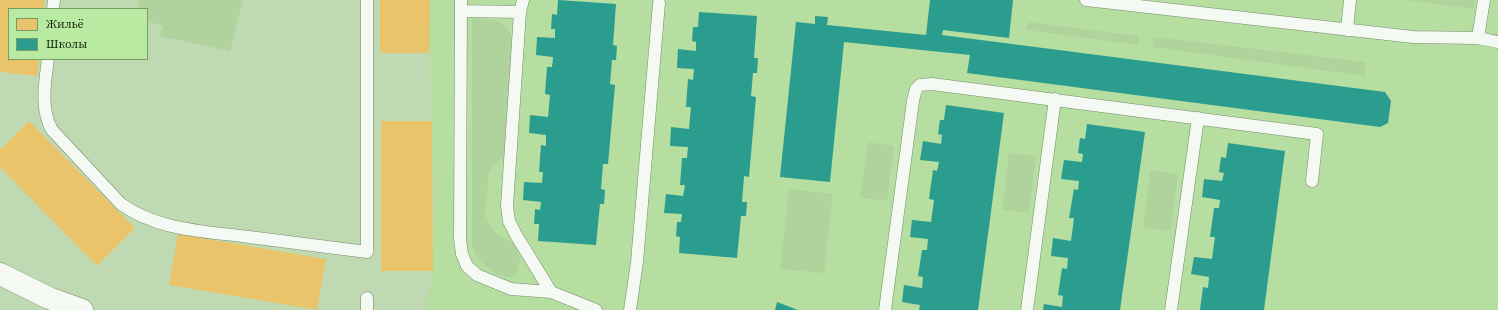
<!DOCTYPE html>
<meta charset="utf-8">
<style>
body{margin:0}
#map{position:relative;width:1498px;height:310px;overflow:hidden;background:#bfdab2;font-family:"Source Serif 4",serif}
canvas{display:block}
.legend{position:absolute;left:8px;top:8px;width:140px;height:52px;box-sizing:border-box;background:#b9eaa2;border:1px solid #789c66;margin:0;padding:5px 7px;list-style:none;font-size:12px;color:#16280c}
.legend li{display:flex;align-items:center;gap:8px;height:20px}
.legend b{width:20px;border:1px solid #789c66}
</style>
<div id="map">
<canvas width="1498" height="310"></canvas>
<ul class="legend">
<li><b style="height:11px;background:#e9c46a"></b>Жильё</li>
<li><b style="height:11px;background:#2a9d8f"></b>Школы</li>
</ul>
</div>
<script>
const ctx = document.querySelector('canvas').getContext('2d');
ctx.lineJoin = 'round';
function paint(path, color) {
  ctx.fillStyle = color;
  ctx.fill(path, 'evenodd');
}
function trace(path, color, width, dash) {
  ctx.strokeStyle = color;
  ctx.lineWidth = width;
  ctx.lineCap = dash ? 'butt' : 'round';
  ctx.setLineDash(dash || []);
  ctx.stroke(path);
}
paint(new Path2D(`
 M430,0H1498V310H425L433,271L432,121L429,53Z`), '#b5dea0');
paint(new Path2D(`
 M139,0H243L230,51L160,36L163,26L147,22V9H137Z
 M1405,0H1475L1474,9Z
 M472,19C494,18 509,20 514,44L505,155L489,171L485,215L496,234L514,244L518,250L520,261L515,277C495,279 478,263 472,246Z
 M1028,22L1139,36L1138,45L1026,30Z
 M1154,37L1366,62L1365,76L1153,47Z
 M868,142L894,146L887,201L860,198Z
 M1009,153L1036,156L1029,213L1002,210Z
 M1150,170L1178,174L1170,231L1143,228Z
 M789,189L833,194L824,273L780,269Z`), '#b0d39e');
paint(new Path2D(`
 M0,0H44V9H9V59H39L37,76L0,72Z
 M380,0H430L429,53H380Z
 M29,121L135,228L97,266L0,167V150Z
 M381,121H432L433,271H381Z
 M178,234L326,259L317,310L169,285Z`), '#e9c46a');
paint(new Path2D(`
 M558,0L616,4L613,45L617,46L616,60H612L610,84L615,85L608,164H603L601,189L605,190L604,204H600L596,245L538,241L539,224H534L535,209L540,210L541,202L523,200L524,182L542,183L543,172H539L541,145L546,146V135L529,133L530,115L548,117L550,95L545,94L547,67H552L553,57L536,55L537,37L555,38V29H551L552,14L557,15Z
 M930,0H1013L1009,38L943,30L942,35L1385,92L1391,101L1388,123L1380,127L967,73L970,55L844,42L830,182L780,177L796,22L815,24V16L828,17L827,25L926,35Z
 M699,12L757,16L754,58H758L757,73H753L751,96L756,97L749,177L744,176L742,202H747L746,216H741L737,258L679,253L680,237L676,236L677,222H681L682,214L664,213L666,194L683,196L685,185H680L682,158H687L688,147L670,146L671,127L689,129L691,107H686L688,79L693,80L694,69L677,68L678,49L696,51V42L692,41L693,27H698Z
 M946,105L1004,113L978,310H919L920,305L902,302L904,285L922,288L923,277L918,276L922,250H927L928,239L910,237L912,220L931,222L934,200L929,199L933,170L937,171L939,162L920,160L923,141L941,144L942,135L938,134L940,120H944Z
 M1087,124L1145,132L1120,310H1043L1044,304L1062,307L1063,296L1058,295L1062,268L1067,269L1068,258L1051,256L1053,238L1071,241L1074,218H1069L1074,189L1078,190L1079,181L1061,179L1064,160L1082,162L1083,154L1078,153L1080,138L1085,139Z
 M1228,143L1285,151L1264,310H1200L1203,287L1208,288L1209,277L1191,274L1194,257L1212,259L1215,237H1210L1214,208H1219L1220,200L1202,197L1204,179L1222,181L1224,173L1219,172L1221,157L1226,158Z
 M777,302L798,310H775Z`), '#2a9d8f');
const lane = new Path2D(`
 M461,0L460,239L462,254L467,266L477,275L511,289L551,292L596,310
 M523,0L520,12L507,206L509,221L516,235L551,292
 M1086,0L1413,37L1478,38L1498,42
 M53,9L54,0
 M461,11L520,12
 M1347,30L1350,0
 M1478,38L1484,0
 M48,59C45,82 40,109 52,130L121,204C159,231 205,231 249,237C289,242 328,247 367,252V0
 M367,310V298
 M630,310L637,262L659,3
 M885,310L913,101L916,89L920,85L932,84L1317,134L1312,181
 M1027,310L1055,99
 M1171,310L1198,118`);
const street = new Path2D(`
 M0,274L49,298L82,310`);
trace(lane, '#778b6c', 13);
trace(street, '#778b6c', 23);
trace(lane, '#f5f9f3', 12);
trace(street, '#f5f9f3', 22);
</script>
